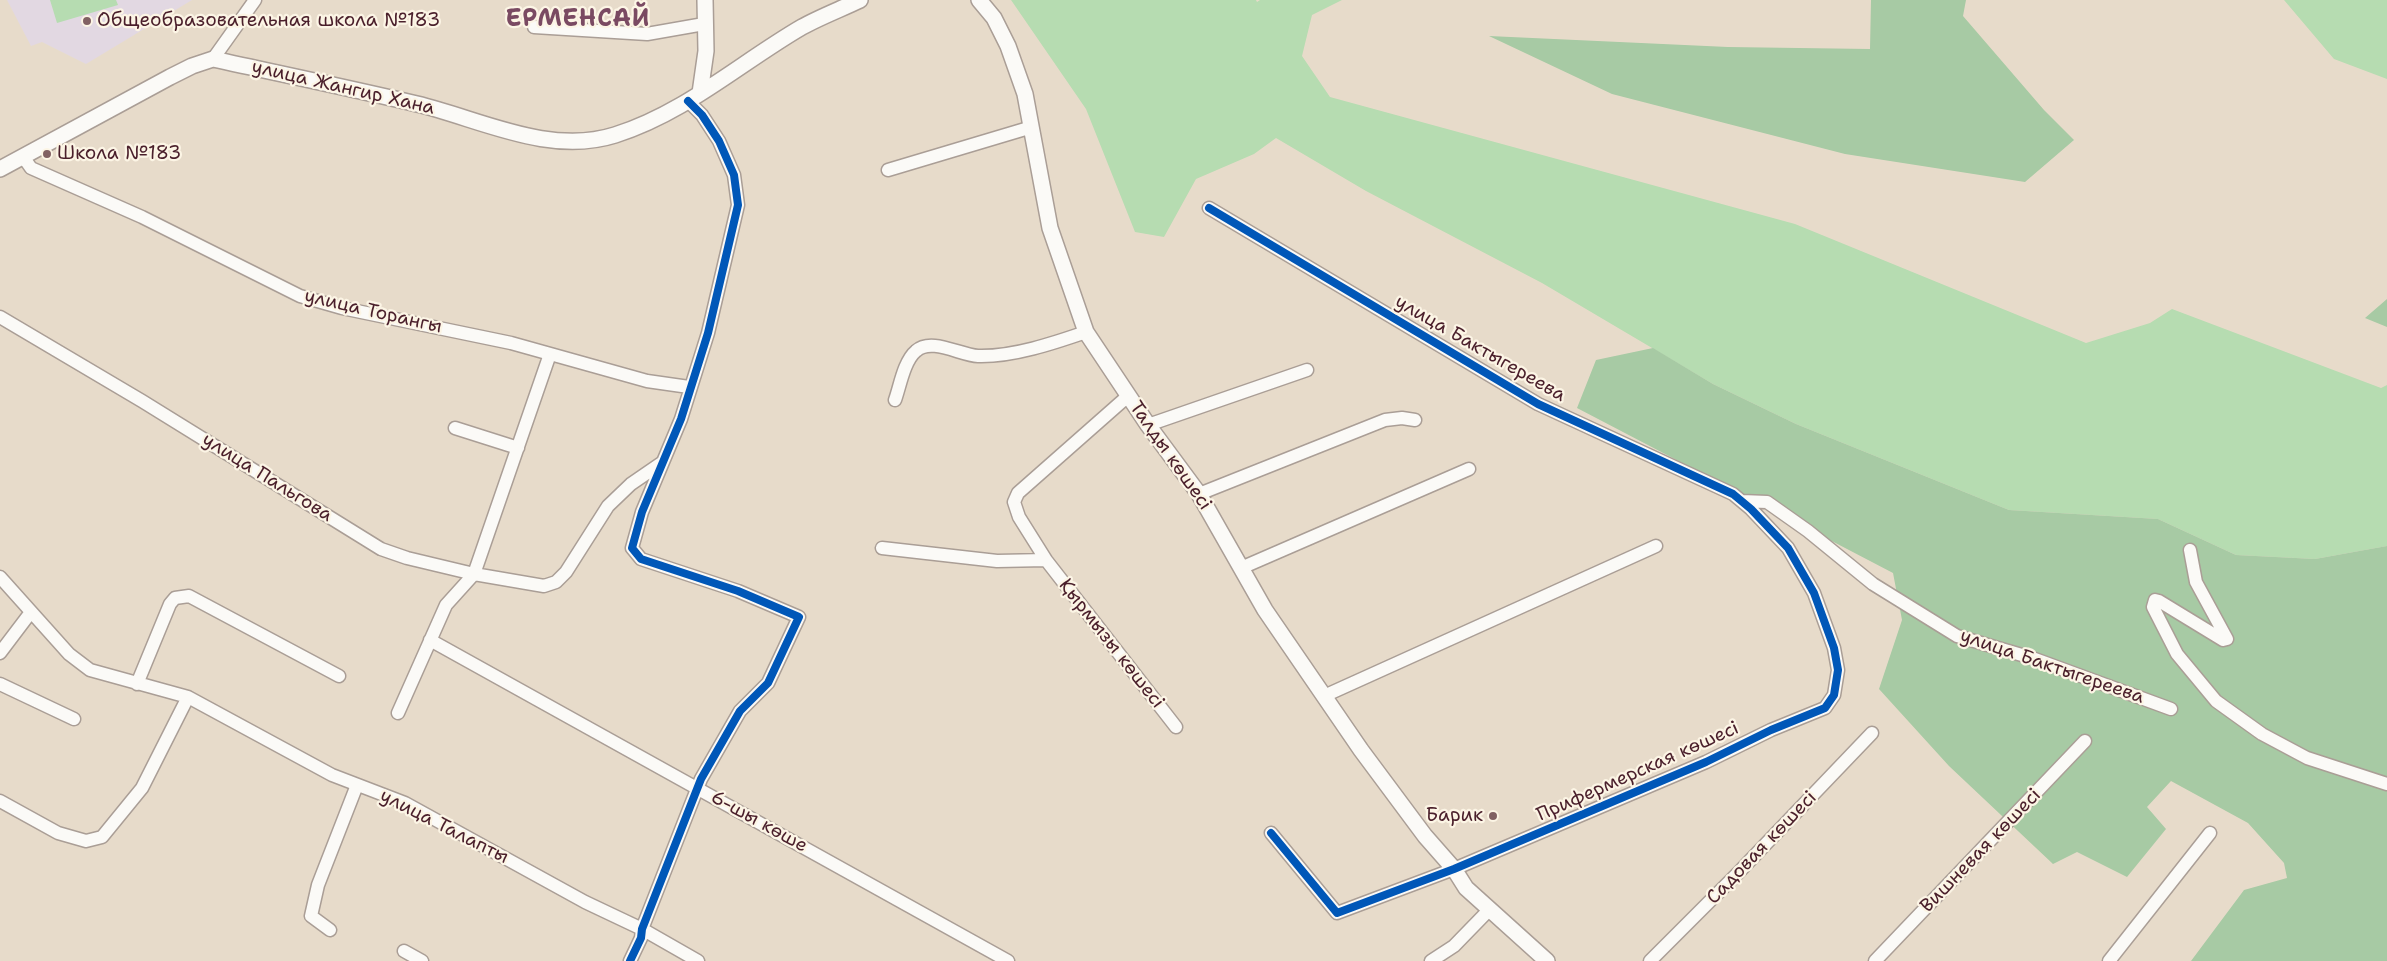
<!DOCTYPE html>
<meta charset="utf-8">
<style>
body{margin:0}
canvas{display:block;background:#e7dbca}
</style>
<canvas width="2387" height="961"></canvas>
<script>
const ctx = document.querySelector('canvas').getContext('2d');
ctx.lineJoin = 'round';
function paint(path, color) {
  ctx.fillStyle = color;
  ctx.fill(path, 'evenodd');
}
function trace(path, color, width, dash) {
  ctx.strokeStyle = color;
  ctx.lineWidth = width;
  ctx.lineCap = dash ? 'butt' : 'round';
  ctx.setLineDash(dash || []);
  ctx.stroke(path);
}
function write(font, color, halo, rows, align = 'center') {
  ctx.font = font + ' "Shantell Sans",sans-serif';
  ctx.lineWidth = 4.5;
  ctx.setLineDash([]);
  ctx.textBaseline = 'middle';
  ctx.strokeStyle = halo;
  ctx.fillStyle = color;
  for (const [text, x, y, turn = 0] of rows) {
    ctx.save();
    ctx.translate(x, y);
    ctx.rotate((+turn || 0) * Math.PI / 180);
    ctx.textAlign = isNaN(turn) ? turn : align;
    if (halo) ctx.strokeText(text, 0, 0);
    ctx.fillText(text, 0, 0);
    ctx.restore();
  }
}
paint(new Path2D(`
 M7,0H192L86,64L42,42L31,46Z`), '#e2d8e2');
paint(new Path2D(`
 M50,0H116L118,5L57,23Z
 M1011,0H1256L1257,2L1260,0H1342L1312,15L1302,56L1330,97L1795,224L2086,343L2150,323L2172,309L2381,388L2387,385V546L2315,559L2236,555L2158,519L2009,510L1796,424L1713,384L1542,283L1366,191L1276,138L1254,154L1196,179L1164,237L1135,232L1086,109Z
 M2284,0H2387V79L2334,59Z`), '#b6dcb1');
paint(new Path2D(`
 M1871,0H1966L1963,16L2044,110L2074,140L2025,182L1845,154L1612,94L1489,36L1728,47L1870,49Z
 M2387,299V327L2365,318Z
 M1653,348L1713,384L1796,424L2009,510L2158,519L2236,555L2315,559L2387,546V961H2191L2244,890L2287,878L2284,863L2248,823L2171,781L2147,807L2166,829L2127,877L2077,852L2053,864L1949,766L1879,689L1902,620L1893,573L1577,408L1596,360Z`), '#a7caa4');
const minor = new Path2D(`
 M534,27L647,34L704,24
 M213,59L255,0
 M24,158L31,168L142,217L300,296L342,308L511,343L647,381L689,387
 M888,170L1032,127
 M1209,208L1538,404L1733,494L1751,509L1788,548L1814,593L1834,648L1838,670L1834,695L1825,708L1771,730L1706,762L1454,869L1337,913L1271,833
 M0,317L142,401L381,549L407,558L474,574L446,605L398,713
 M550,354L474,574L544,586L556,582L566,572L608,506L631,484L663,462
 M1128,396L1018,493L1014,502L1019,517L1046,560L1176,727
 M895,400C900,386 904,361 916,351C931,337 960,355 978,356C1013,357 1054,343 1086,332
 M1148,425L1307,370
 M455,428L518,448
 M1199,494L1385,420L1402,418L1415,420
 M1742,501L1767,502L1808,531L1873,584L1957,636L2032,658L2171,709
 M882,548L997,561L1046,560
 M2190,550L2196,582L2227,639L2223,640L2159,601L2155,600L2153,607L2177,654L2216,701L2262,734L2307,758L2387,784
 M1241,568L1469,469
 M0,577L69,654L90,670L188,697L332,775L405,803L585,902L642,929L698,961
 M430,640L1008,961
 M0,653L31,612
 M0,684L74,719
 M137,684L170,604L175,598L189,596L339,676
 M1324,696L1656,546
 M0,801L58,833L86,841L102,837L142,788L188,697
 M330,930L311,916L318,885L357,785
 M404,951L422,961
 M630,961L641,938L642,929L701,779L740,711L768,683L799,617L738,591L641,559L632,548L642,512L681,419L708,333L738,205L734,175L719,141L702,115L688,101
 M1431,961L1454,946L1489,910
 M1650,961L1739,872L1872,733
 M1875,961L2085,741
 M2109,961L2210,833`);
const tertiary = new Path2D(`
 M979,0L994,18L1008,46L1025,94L1050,228L1086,332L1148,425L1199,494L1265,610L1361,750L1425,836L1454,869L1466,888L1547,961
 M700,93L706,51L705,0
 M0,169L170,77L192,66L213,59C281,74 349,88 417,104C480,119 549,156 615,135C685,113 740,63 802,27C820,17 841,9 860,0`);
trace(minor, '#aa9e96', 15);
trace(tertiary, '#aa9e96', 18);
trace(minor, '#fbfaf7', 12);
trace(tertiary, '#fbfaf7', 15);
trace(new Path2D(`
 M1209,208L1538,404L1733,494L1751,509L1788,548L1814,593L1834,648L1838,670L1834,695L1825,708L1771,730L1706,762L1454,869L1337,913L1271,833
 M630,961L641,938L642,929L701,779L740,711L768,683L799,617L738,591L641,559L632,548L642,512L681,419L708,333L738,205L734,175L719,141L702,115L688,101`), '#0057b8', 8);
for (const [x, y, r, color] of [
 [87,21,5,"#816163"],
 [47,154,5,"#816163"],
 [1493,816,5,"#816163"]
]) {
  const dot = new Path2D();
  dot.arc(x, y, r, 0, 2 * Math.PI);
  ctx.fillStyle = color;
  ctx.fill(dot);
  trace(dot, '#fcf5e5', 2);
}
write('19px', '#4a1f2b', '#fcf5e5', [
 ["Общеобразовательная школа №183",97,21],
 ["Школа №183",57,154],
 ["Барик",1483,816,"right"]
], 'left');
write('19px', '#4a1f2b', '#fcf5e5', [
 ["улица Жангир Хана",343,88,13],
 ["улица Торангы",373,312,13],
 ["улица Бактыгереева",1480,349,30],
 ["Талды көшесі",1170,456,55],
 ["улица Пальгова",267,478,32],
 ["Қырмызы көшесі",1111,644,52],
 ["улица Бактыгереева",2052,667,19],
 ["Прифермерская көшесі",1638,772,-24],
 ["6-шы көше",759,822,29],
 ["улица Талапты",444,827,27],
 ["Садовая көшесі",1762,848,-46],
 ["Вишневая көшесі",1981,851,-46]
]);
ctx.letterSpacing = '1px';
write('bold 24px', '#7a4a62', '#fcf5e5', [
 ["ЕРМЕНСАЙ",578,20]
]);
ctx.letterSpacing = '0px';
</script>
